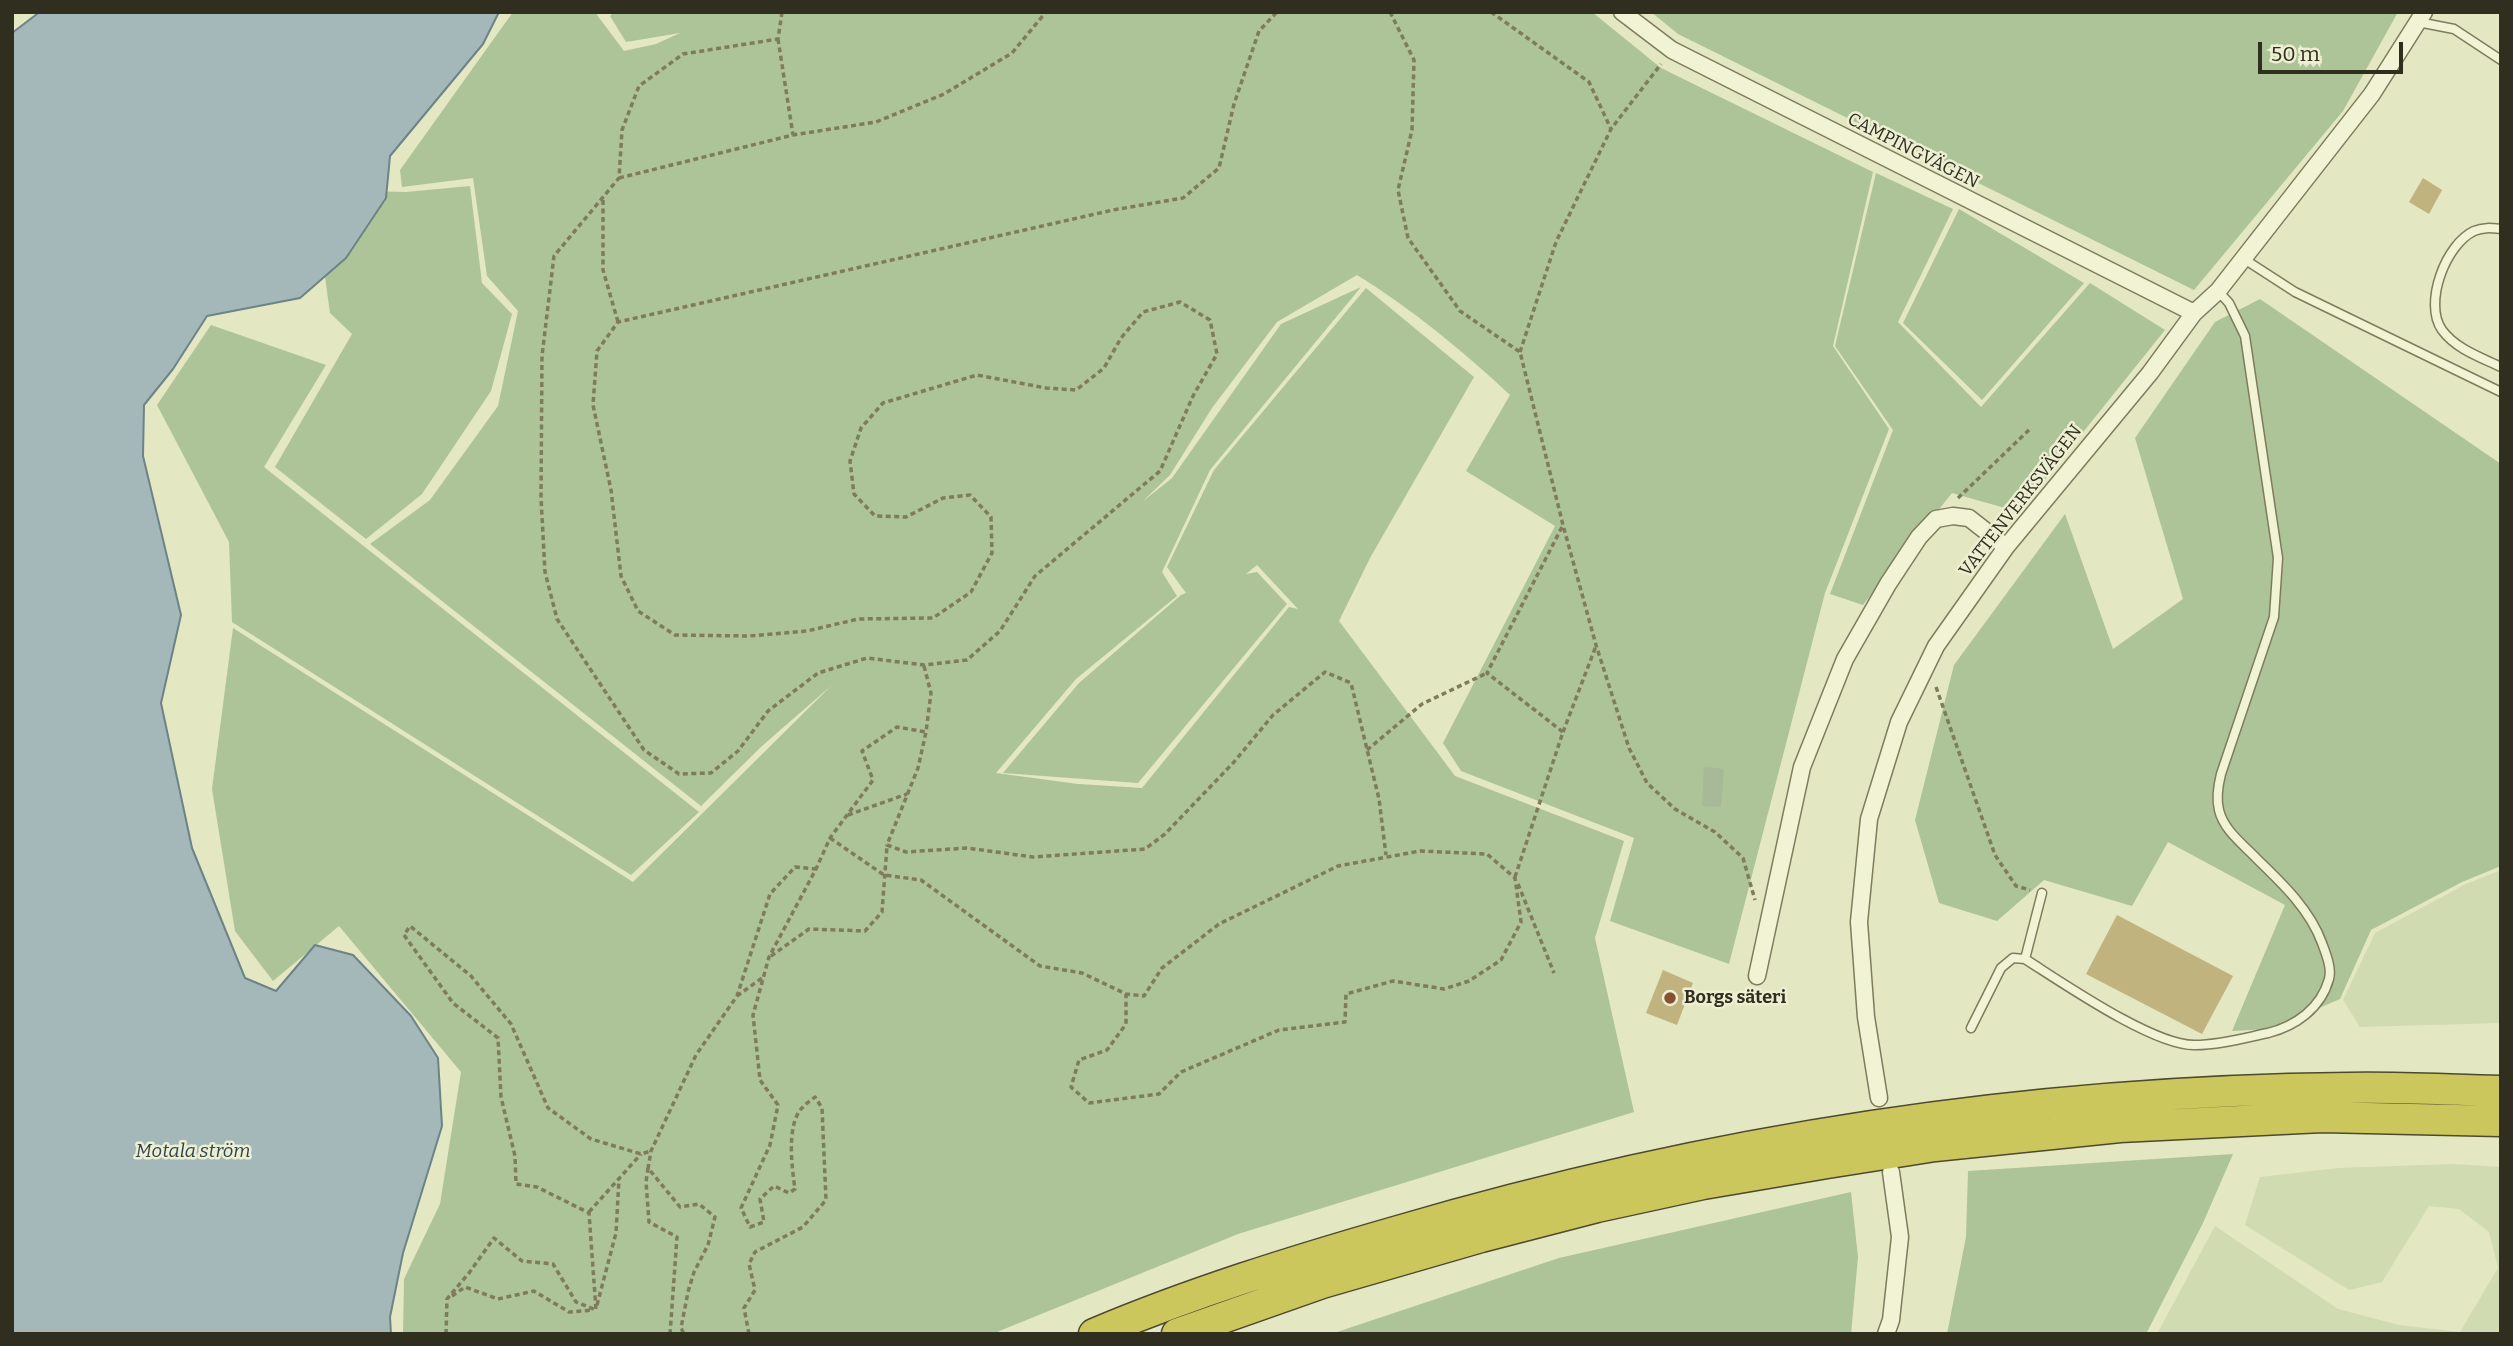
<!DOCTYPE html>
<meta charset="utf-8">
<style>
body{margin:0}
#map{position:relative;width:2513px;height:1346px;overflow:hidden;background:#e3e7c2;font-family:Bitter,serif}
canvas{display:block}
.frame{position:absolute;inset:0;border:14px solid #302e1e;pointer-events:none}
.scale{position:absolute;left:2258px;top:42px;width:145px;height:32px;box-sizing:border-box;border:4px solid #302e1e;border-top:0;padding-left:9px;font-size:21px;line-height:24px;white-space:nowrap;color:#302e1e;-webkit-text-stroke:5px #ecefd1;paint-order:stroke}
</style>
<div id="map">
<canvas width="2513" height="1346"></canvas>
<div class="frame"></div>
<div class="scale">50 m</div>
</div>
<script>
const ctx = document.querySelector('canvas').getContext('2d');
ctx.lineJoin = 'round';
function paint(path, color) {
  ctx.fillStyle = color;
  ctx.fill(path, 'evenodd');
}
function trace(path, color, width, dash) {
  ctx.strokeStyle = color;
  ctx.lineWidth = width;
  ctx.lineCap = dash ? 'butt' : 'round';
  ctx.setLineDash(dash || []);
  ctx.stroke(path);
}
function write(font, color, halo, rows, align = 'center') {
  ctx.font = font + ' Bitter,serif';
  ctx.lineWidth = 5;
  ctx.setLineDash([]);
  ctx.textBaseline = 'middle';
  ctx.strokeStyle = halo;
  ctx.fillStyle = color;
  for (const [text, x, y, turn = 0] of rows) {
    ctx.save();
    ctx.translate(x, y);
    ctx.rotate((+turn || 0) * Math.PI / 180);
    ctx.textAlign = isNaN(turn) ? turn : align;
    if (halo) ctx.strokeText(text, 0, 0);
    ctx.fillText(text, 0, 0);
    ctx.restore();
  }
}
paint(new Path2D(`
 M2501,870V1023L2360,1027L2343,1000L2375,933L2466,884Z
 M2453,1164L2501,1167V1334H2157L2215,1226L2338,1309L2399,1325L2460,1332L2498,1268L2489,1232L2459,1209L2429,1206L2382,1282L2349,1290L2245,1225L2260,1177L2338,1168Z`), '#d1dbb1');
paint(new Path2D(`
 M513,12H599L597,15L624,51L656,44L680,33L626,42L610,16L614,12H1592L1661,68L1873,172L1833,346L1889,429L1825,593L1729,964L1610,921L1634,838L1461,771L1443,743L1555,526L1466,471L1510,395C1463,351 1412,309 1357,275L1277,322L1212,408L1170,475L1142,502L1172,478L1281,324L1361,287L1210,470L1162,572L1177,596L1076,679L996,773L1078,784L1142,788L1289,607L1298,609L1257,565L1246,574L1257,572L1287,604L1138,783L1003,773L1079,683L1181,595L1186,593L1167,567L1214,470L1366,288L1474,377L1370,558L1339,621L1455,776L1624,841L1595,938L1634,1112L1238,1234L992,1334H403L404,1279L440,1204L461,1072L339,926L273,981L235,931L212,789L233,628L633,882L832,685L762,746L701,806L370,544L430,500L498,406L518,311L487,276L473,178L402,187L400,170Z
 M1651,12H2398L2343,111L2194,290L1678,34Z
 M1876,173L1953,209L1898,322L1981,407L2090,283L2165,330L2019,512L1952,493L1863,605L1830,594L1893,430L1835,346Z
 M470,186L482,283L512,314L491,391L422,494L366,539L275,467L352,334L330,313L313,190L406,192Z
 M1959,209L2084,283L1982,400L1903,323Z
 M2260,299L2501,464V866L2462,882L2371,930L2340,999L2270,1029L2232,1031L2285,905L2168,842L2132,906L2044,880L1997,921L1939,903L1915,820L1954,665L2065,514L2113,649L2183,599L2135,438L2215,322Z
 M211,325L326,365L264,467L699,812L631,875L232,622L229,542L157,405Z
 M2233,1154L2203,1223L2146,1334H1947L1966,1237L1968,1171Z
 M1851,1192L1858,1257L1851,1334H1331L1559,1258Z`), '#adc398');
paint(new Path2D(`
 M1704,767L1724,769L1721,807L1702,806Z`), '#a7b996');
const water = new Path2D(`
 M37,12H499L483,44L390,156L386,198L346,258L300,298L207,316L173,369L144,405L143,456L181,615L161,703L192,848L245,978L276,991L315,945L353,955L411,1016L438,1058L442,1126L403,1253L390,1317L391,1334H12V33L37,14Z`);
paint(water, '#a4b8ba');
trace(water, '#6c8387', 2);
paint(new Path2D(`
 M2423,178L2442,190L2429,214L2409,202Z
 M2117,915L2233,976L2202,1034L2086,974Z
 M1663,970L1693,983L1677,1025L1646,1013Z`), '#c0b37d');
const lane = new Path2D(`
 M2418,22L2454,29L2501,60
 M2501,229C2491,228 2484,227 2474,231C2446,244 2423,303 2442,330C2456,349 2480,357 2501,367
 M2244,259L2295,292L2501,392
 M2025,959L2042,893
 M1971,1028L2001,968L2013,958L2025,959C2063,983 2154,1046 2195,1045C2219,1045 2244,1038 2268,1033C2296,1026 2321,1008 2329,979C2332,968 2326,954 2322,943C2310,910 2283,884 2258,860C2244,845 2224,831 2219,810C2216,798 2218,786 2221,774L2274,617L2278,558L2245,336L2229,303L2218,291`);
const street = new Path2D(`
 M1622,12L1672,50L2194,313
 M1757,976L1802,767L1845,659L1888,584L1919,537L1936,519L1953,516L1969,518L2006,547
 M1879,1098L1866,1017L1859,922L1869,819L1899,722L1936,646L2006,547L2150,373L2194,313L2218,291L2372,94L2424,12
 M1886,1334L1891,1320L1900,1237L1891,1172`);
const highway = new Path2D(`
 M1094,1334C1191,1293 1294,1261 1395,1232C1704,1141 2026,1091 2349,1088C2400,1087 2450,1090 2501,1091
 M1177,1334L1322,1283L1481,1237L1597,1207L1703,1184L1827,1163L1935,1146L2120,1127L2322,1117L2501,1121`);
trace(lane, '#7e7c5c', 11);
trace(street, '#7e7c5c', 19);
trace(highway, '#4d4930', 33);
trace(new Path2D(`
 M782,12L778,39L683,54L639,86L622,130L619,178L554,256L542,356L541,498L545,572L557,619L644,750L679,774L711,773L738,751L768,711L818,673L867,658L924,665L967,660L1000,631L1035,576L1160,471L1193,396L1217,354L1210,320L1180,302L1143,312L1121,338L1104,368L1076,390L1046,388L977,375L883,403L861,428L850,461L854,494L875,516L906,517L943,498L970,495L991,517L992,553L971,592L933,618L858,619L807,631L749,636L675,635L638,611L621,576L611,490L593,405L597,351L618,322L1113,210L1183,198L1219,168L1234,104L1259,31L1277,12
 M1390,12L1414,60L1412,130L1398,190L1408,238L1460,311L1520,352L1563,525L1596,645L1629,748L1647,783L1675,809L1715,832L1743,858L1755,900
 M1491,12L1589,82L1611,129
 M778,39L793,135
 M619,178L793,135L876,122L944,94L1012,53L1046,12
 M603,200V270L618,322
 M1520,352L1556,242L1611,129L1661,64
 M1958,498L2029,430
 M924,666L931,693L926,732L918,768L887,845L906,852L967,848L1033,857L1145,849L1165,834L1234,762L1273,715L1325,672L1351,683L1379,799L1386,855
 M1936,687L1995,855L2016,886L2030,890
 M1563,732L1596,646
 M1367,750L1422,704L1487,673
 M848,815L907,794
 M830,838L884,875L921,880L1040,966L1082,973L1126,994L1144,996L1162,968L1219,924L1338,866L1420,851L1487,854L1515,878L1521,922L1501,960L1469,981L1444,989L1393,981L1346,994L1345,1022L1279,1030L1181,1072L1159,1094L1089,1103L1071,1087L1079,1060L1107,1050L1126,1024V994
 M1515,877L1563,732L1487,673L1562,527
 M1518,884L1554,973
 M771,956L809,929L865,931L882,912L887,846
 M737,996L762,978
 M648,1169L651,1151L696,1055L737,996L770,894L795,867L816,869
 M589,1212L641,1154
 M452,1296L465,1287L498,1299L534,1291L569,1312L593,1310
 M597,1305L616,1233L619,1179
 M446,1334L447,1299L469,1273L494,1238L522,1261L553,1264L576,1302L596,1310L589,1213L537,1187L516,1184L515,1156L501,1097L498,1038L453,1003L404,935L410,926L471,976L511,1024L548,1108L591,1139L641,1154L651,1151
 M670,1334L677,1237L649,1222L646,1182L648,1168L680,1207L699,1204L715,1217L708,1245L694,1272L688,1292L681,1328L684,1334
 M749,1334L744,1308L755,1290L749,1264L755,1252L803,1227L826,1200L822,1108L815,1097C810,1101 805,1104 802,1108C786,1125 792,1168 795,1189L789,1193L774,1186L760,1199L764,1222L750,1227L741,1208L770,1145L778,1105L760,1080L753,1015L769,957L816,869L830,838L873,780L862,751L897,727L926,732`), '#7e7c5c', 3.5, [5, 3.5]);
trace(lane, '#f0f3d4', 8);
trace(street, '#f0f3d4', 16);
trace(highway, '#ccc75d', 30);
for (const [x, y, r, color] of [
 [1670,998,7,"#855334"]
]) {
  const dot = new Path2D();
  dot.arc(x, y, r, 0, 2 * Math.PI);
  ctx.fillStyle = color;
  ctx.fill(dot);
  trace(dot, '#ecefd1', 2.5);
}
write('18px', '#302e1e', '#ecefd1', [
 ["CAMPINGVÄGEN",1913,151,27],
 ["VATTENVERKSVÄGEN",2021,501,-52]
]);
write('bold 18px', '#302e1e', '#ecefd1', [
 ["Borgs säteri",1684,998]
], 'left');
write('italic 19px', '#2f444e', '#ecefd1', [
 ["Motala ström",193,1152]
]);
</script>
